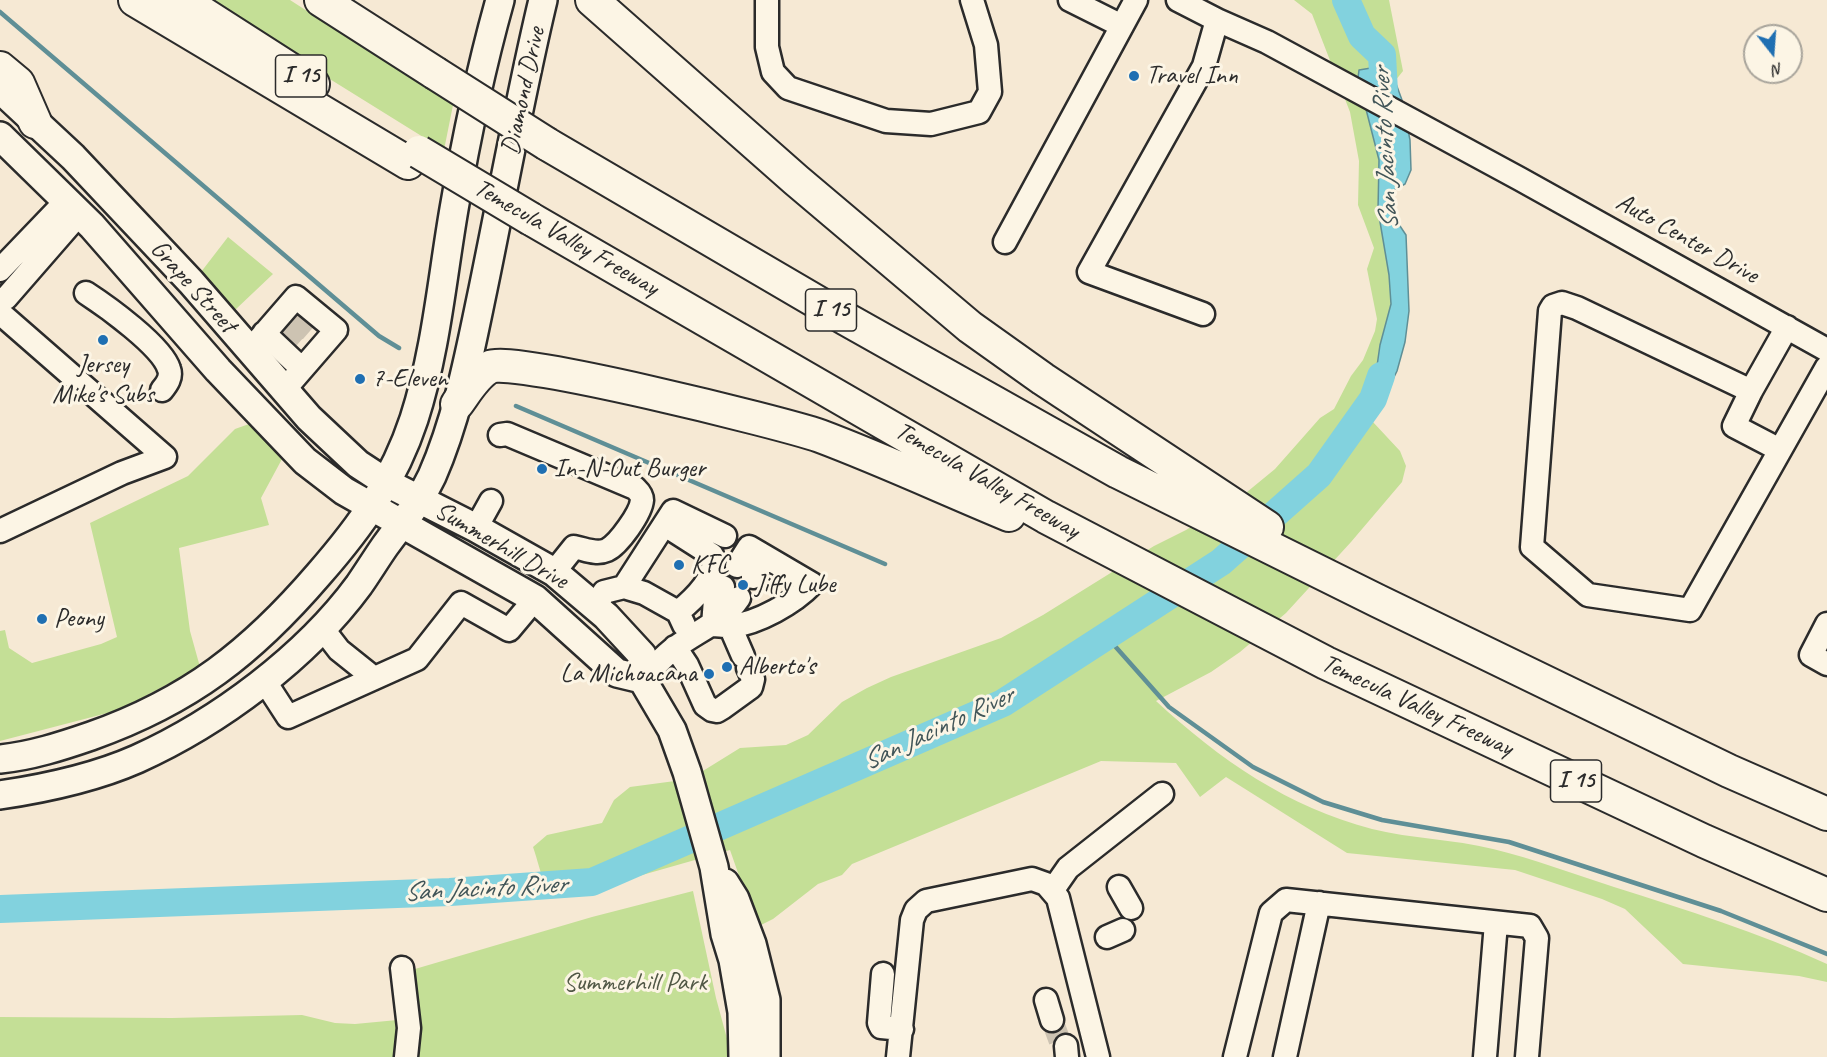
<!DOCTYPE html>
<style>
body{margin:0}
#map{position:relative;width:1827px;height:1057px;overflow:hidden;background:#f6e9d4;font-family:Caveat,sans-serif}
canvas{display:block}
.north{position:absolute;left:1743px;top:24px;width:60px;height:60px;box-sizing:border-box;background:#fcf5e5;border:2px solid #a8a49b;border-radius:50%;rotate:163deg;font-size:16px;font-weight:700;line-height:24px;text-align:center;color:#2b2b2b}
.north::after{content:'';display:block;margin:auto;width:21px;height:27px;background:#1f6fb2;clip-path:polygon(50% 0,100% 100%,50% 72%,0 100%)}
</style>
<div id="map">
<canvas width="1827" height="1057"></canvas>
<div class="north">N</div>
</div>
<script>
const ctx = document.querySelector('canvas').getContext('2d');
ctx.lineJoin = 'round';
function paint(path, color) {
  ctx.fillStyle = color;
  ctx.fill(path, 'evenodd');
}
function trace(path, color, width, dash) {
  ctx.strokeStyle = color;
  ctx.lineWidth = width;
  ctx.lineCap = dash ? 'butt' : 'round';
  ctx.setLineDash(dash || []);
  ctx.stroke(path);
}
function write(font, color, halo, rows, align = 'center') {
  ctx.font = font + ' Caveat,sans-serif';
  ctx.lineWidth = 6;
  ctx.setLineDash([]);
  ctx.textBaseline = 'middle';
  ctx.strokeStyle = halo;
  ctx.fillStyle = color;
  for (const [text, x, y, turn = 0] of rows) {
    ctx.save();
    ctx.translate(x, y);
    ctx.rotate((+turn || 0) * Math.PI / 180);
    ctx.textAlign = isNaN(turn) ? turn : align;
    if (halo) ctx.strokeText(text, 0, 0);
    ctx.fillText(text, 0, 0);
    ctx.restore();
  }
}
paint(new Path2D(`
 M206,0H290L453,105L444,150L267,40Z
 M1294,0H1389L1403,71L1395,81L1381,71L1365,104L1379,160L1378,210L1389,275L1391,304L1380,345L1376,373L1367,396L1359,407L1400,451L1406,466L1402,482L1351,542L1286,613L1240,652L1211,672L1156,701C1220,760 1288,807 1372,829C1412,839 1453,839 1493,849C1534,859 1574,874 1614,887C1686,910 1758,932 1827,964V982L1799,976L1683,964L1625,909L1602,899L1515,870L1347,853L1226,777L1200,797L1176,763L1101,761L852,864L842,875L818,884L773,919L757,927L730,850L579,893C540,896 544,878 533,847L547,835L602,823L614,800L630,787L675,781L698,774L740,748L786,745L808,735L842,702L867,688L891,677L1001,638L1043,615L1154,546L1186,530L1247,492L1275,469L1320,418L1334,409L1351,376L1363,360L1375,331L1377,319L1367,269L1374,248L1358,205L1359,161L1350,112L1312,14Z
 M228,237L273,274L235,310L201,272Z
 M249,424L282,459L261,498L269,525L179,548L190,631L200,667L119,710L0,741V631L5,630L9,648L32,663L101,644L117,637L90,523L188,476L235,429Z
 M693,891L716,998L729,1046L728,1057H416L415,969L592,917Z
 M302,1015L335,1023L355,1024L408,1019L403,1057H0V1017L172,1018Z`), '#c4df96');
const water = new Path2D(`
 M1371,68L1381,71L1395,81L1402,100L1410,140L1411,170L1405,184L1392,191L1388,198V208L1406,235L1409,311L1405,342L1397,371L1383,400L1367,415L1359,407L1367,396L1376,373L1380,345L1391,304L1389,275L1378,210L1379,160L1358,78L1359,70Z`);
paint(water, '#82d2de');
trace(water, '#5f8f96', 1.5);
trace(new Path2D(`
 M0,12L379,336L399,348
 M516,406L885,564
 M1106,636L1169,707L1253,767L1323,802L1382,820L1509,842L1721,911L1827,954`), '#5f8f96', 4.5);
trace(new Path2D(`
 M1346,0L1362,36L1382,55L1385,110
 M0,909L450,892L592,882L1003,703L1221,562L1319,475L1373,399L1381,376`), '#82d2de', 28);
trace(new Path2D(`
 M295,318L310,331
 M282,332L297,345
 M731,593L745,572
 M1052,1020L1062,1047`), '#cdc3b2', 22, [22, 11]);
const minor = new Path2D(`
 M767,0V47L773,72L788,88L886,121L931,124L979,112L990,92L986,45L972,0
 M1070,0L1122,26
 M1178,0L1217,20L1267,42L1520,179L1827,350
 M1005,242L1136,0
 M0,270L67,200
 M86,293C106,306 162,346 169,369C172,377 167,384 162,390
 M0,300L6,298L80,213
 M0,313L165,457L122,473L0,531
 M1203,314L1089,272L1204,66L1217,20
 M1787,327L1751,391L1577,308L1562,303L1553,306L1550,311L1532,547L1588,595L1690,610L1827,367
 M264,333L302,369
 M250,350L296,297L336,330L284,390
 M1751,391L1734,426L1780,450
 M500,435L507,434L635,488C638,491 642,494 642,500C641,513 619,544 607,550C596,555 585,549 574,547L554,572
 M665,525L712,555C720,575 693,600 678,612
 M476,528L491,501
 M753,577L766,557
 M624,587L673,511L725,536
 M595,607L604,592L624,587L644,593L678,612L684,625
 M1827,624L1811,655L1827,664
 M713,625C719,625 726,627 732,626C758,623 794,603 812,584L749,547L737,566
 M713,625L715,600L723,587
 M730,626L743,656
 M322,628L339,650L374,678
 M675,647L687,665L705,705L712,710L717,711L722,708L751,687L753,679L748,668
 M642,679C653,669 664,655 676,647C699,630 723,622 739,598
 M264,680L288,717L417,659L461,603L509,630L535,599
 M1119,887L1131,908
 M1052,891L1068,868L1162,794
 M1107,937L1123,930
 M402,968L409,1028L406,1057
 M883,974L879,1023L881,1027L902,1029
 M1046,1000L1052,1020
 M1066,1046L1067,1057
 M898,1057L912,920L916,910L926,901L1032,879L1046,884L1058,898L1098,1057
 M1235,1057L1271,913L1286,900L1530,926L1537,938L1527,1057
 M1285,1057L1319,903
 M1485,1057L1496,923`);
const major = new Path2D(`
 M0,89L73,157L191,282L309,418L358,464L387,483L476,528L554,572L606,616L642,655V679L672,730L687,772L714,867L725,934L733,960L742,1012L743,1057
 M0,136L92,226L218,370L305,461L344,491L535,599L617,673L642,679
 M0,759C31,756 62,746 91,736C190,701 252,652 319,574C361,526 394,480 414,419C436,351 442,279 454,209C466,139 481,68 500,0
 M0,795C47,788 94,778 137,759C219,722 306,657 359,585C368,572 376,559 385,546C403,521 419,504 432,476C458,417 470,351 483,289C503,192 520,96 543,0
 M725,883L735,899L752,944L766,1000V1057`);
const highway = new Path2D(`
 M135,0L408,163
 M182,0L313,84
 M321,0L435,73
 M592,0L796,180L970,327L1043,379L1267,527
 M0,68L18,83L35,122
 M547,144L846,319L1118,472L1378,601L1729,771L1827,814
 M531,219L1046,517L1326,663L1704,841L1827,895
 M457,404C466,392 476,374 490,367C513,356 783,423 820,436C884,460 946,489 1009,515`);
trace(minor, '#2b2b2b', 27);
trace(major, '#2b2b2b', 32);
trace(highway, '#2b2b2b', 36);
trace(minor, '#fcf5e5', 22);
trace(major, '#fcf5e5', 27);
trace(highway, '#fcf5e5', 32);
const highwayBridge = new Path2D(`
 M435,73L547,144
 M419,152L531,219`);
trace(highwayBridge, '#2b2b2b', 36, []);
trace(highwayBridge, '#fcf5e5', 32);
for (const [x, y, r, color] of [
 [1134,76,6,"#1f6fb2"],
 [103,340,6,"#1f6fb2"],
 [360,379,6,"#1f6fb2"],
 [542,469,6,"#1f6fb2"],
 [679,565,6,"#1f6fb2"],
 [743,585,6,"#1f6fb2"],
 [42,619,6,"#1f6fb2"],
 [727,667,6,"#1f6fb2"],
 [709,674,6,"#1f6fb2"]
]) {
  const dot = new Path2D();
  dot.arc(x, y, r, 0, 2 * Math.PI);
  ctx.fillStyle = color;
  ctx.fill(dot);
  trace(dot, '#fcf5e5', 2);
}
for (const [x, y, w] of [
 [301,76,51],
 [831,310,51],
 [1576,781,51]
]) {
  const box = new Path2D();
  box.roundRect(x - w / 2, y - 21, w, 42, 4.5);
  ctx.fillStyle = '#fcf5e5';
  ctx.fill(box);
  trace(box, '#2b2b2b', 1.5);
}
write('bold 24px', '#2b2b2b', null, [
 ["I 15",301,76],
 ["I 15",831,310],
 ["I 15",1576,781]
]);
write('26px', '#2b2b2b', '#fcf5e5', [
 ["Travel Inn",1146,76],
 ["Jersey",103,365,"center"],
 ["Mike's Subs",103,395,"center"],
 ["7-Eleven",372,379],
 ["In-N-Out Burger",554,469],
 ["KFC",691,565],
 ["Jiffy Lube",755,585],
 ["Peony",54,619],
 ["Alberto's",739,667],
 ["La Michoacana",697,674,"right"]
], 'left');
write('26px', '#2b2b2b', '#fcf5e5', [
 ["Diamond Drive",524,91,-78],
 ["Temecula Valley Freeway",566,238,30],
 ["Auto Center Drive",1687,239,29],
 ["Grape Street",193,287,48],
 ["Temecula Valley Freeway",987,481,30],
 ["Summerhill Drive",501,546,30],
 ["Temecula Valley Freeway",1417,706,25]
]);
write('26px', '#515846', '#fcf5e5', [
 ["Summerhill Park",635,983]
]);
write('italic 27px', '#415558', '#fcf5e5', [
 ["San Jacinto River",1386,149,-93],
 ["San Jacinto River",938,729,-25],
 ["San Jacinto River",485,889,-3]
]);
</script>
